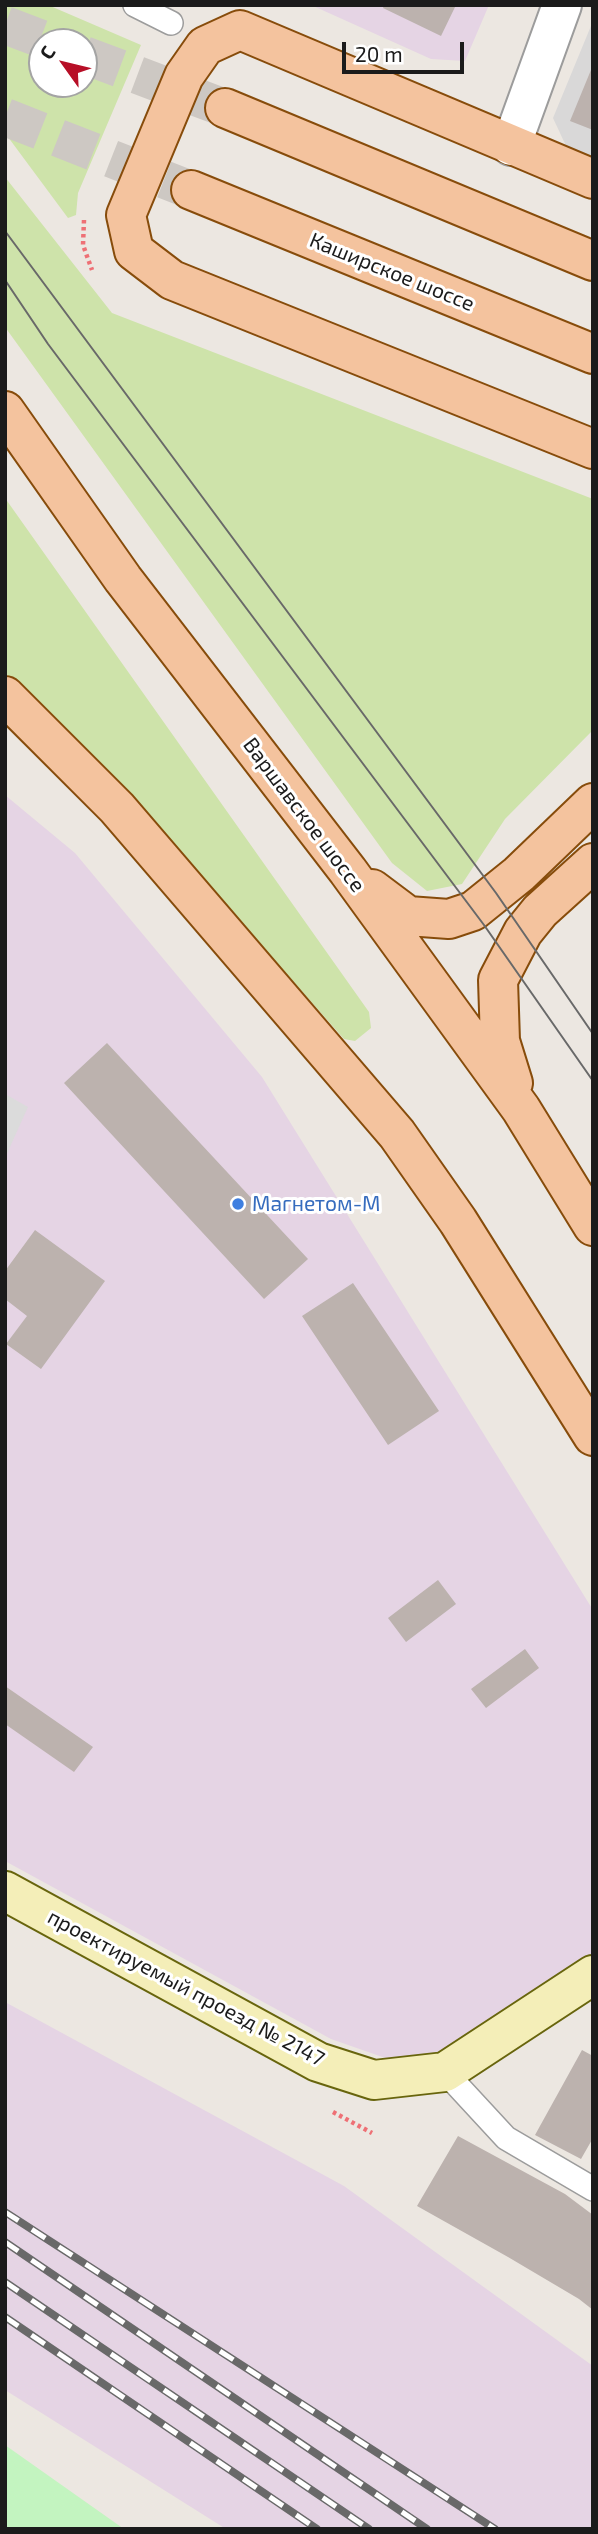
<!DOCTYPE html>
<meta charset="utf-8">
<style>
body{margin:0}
#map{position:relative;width:598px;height:2534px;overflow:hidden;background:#ece7e1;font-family:"Exo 2",sans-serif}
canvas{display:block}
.frame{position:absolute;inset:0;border:7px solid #1b1b1b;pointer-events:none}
.north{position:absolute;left:28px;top:28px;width:70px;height:70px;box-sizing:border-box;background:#fff;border:2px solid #a4a4a4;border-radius:50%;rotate:304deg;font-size:19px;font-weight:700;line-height:28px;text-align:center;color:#1b1b1b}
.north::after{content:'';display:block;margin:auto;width:24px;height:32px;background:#b70f27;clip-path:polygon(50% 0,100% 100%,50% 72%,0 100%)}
.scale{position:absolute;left:342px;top:42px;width:122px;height:32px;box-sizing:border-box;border:4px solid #1b1b1b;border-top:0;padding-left:9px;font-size:21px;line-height:24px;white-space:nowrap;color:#1b1b1b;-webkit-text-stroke:5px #fff;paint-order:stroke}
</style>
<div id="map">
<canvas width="598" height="2534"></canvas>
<div class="frame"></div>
<div class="north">С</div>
<div class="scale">20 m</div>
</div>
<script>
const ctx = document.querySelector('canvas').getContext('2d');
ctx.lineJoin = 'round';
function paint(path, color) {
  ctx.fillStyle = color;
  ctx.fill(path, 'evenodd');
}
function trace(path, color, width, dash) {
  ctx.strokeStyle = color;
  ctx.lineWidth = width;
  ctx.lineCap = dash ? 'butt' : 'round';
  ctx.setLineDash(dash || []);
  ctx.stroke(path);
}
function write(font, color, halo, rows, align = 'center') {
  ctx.font = font + ' "Exo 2",sans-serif';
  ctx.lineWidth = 6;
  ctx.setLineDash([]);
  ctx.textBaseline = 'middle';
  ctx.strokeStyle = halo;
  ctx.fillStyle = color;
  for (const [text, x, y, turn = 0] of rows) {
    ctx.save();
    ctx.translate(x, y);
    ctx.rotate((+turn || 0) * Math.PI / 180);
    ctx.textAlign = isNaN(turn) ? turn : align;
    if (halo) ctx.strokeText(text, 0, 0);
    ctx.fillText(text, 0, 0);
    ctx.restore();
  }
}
paint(new Path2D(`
 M593,21V159L567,148L553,118Z`), '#d9d8d8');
paint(new Path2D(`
 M311,5H489L465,61L431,59Z
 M5,795L75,853L262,1077L593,1610V1955L446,2052L391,2060L331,2039L5,1861Z
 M5,2002L344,2186L593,2366V2529H226L5,2390Z`), '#e5d4e4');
paint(new Path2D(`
 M5,5H48L141,45L78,193L76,215L68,218L5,133ZM42,42H84V84H42Z
 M5,177L112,313L593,499V730L505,819L462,884L427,891L392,863L5,327Z
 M5,498L369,1012L371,1028L355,1041L344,1039L106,769L5,673Z`), '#cee3aa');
paint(new Path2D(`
 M5,2445L124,2529H5Z`), '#c3f4c0');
paint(new Path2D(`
 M5,1094L28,1107L5,1158Z`), '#dbdbdb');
paint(new Path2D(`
 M384,5H456L441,36L383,8Z
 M593,65V130L570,121Z
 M107,1043L308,1259L264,1299L64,1083Z
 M35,1230L105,1281L41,1369L6,1344L27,1316L5,1299V1271Z
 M353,1283L439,1411L388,1445L302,1316Z
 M438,1580L456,1604L406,1642L388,1618Z
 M525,1649L539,1668L486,1708L471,1689Z
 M5,1686L93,1747L74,1772L5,1724Z
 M582,2050L593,2056V2138L581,2159L535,2135Z
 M458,2136L565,2194L593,2215V2310L579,2299L508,2257L417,2206Z`), '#bcb2ae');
trace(new Path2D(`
 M5,25L50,42
 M84,55L225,108
 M5,117L191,190`), '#cdc8c3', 38, [38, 19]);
const lane = new Path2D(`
 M135,5L171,23
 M445,2072L506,2138L593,2189`);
const street = new Path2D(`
 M511,146L562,5`);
const secondary = new Path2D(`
 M5,1891L318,2062L374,2080L445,2072L593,1975`);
const primary = new Path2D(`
 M225,108L593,261
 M593,179L240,30L205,46L184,76L126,215L134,251L172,280L593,449
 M191,190L593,354
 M5,411L123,579L348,871L521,1109L593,1226
 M5,696L117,808L397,1134L458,1221L593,1436
 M372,889L408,916L449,919L473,911L519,874L593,803
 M513,1083L500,1041L498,980L523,932L540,911L593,863`);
trace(lane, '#9c9c9c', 26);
trace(street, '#9c9c9c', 42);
trace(secondary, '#68650d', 42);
trace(primary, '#874c0b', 42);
trace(new Path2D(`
 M84,220L83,245L92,270
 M333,2112L372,2133`), '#ee7075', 4.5, [3.5, 3.5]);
trace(lane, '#fff', 23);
trace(street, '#fff', 38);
trace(secondary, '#f4eeb8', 38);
trace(primary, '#f4c39e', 38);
trace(new Path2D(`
 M5,231L496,893L593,1034
 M5,280L48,344L484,925L593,1081`), '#696969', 2);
const rail = new Path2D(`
 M5,2212L495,2529
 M5,2242L427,2529
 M5,2282L369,2529
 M5,2317L317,2529`);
trace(rail, '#696969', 8);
trace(rail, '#fff', 5, [16]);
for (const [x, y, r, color] of [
 [238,1204,7,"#3f7fe0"]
]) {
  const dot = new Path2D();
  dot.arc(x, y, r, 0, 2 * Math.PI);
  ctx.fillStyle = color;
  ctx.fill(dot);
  trace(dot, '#fff', 2.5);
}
write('21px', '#1b1b1b', '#fff', [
 ["Каширское шоссе",392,272,22],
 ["Варшавское шоссе",304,815,53],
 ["проектируемый проезд № 2147",186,1988,28]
]);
write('21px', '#366cbe', '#fff', [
 ["Магнетом-М",252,1204]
], 'left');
</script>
